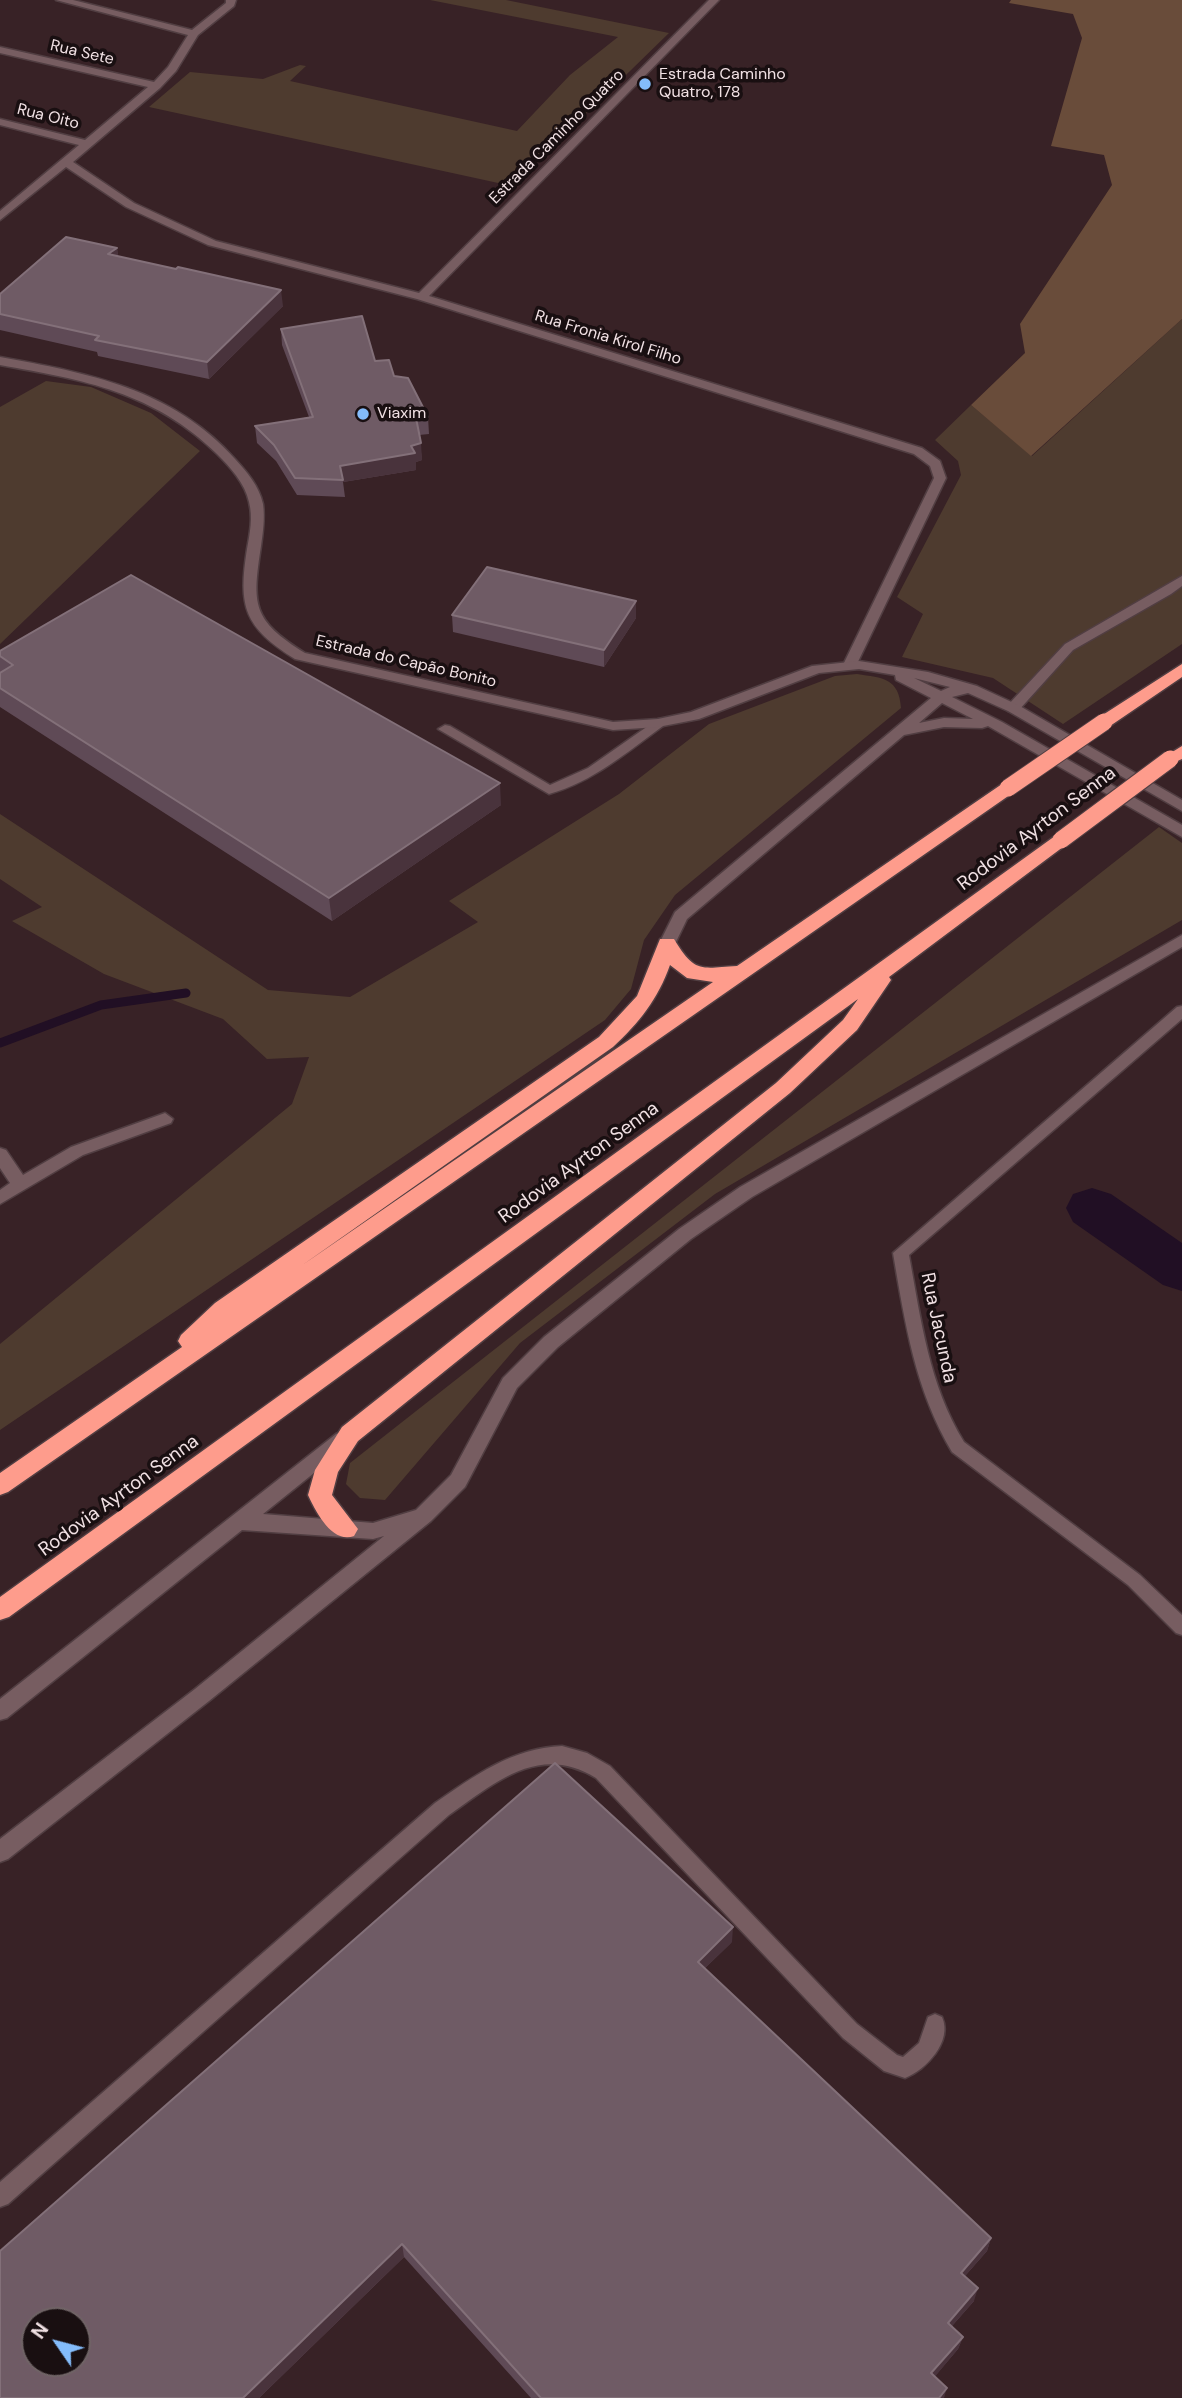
<!DOCTYPE html>
<meta charset="utf-8">
<style>
body{margin:0}
#map{position:relative;width:1182px;height:2398px;overflow:hidden;background:#382226;font-family:"DM Sans",sans-serif}
canvas{display:block}
.north{position:absolute;left:21px;top:2307px;width:70px;height:70px;box-sizing:border-box;background:#190f11;border:2px solid #6f6365;border-radius:50%;rotate:305deg;font-size:19px;font-weight:700;line-height:28px;text-align:center;color:#f1e1e4}
.north::after{content:'';display:block;margin:auto;width:24px;height:32px;background:#84bcfb;clip-path:polygon(50% 0,100% 100%,50% 72%,0 100%)}
</style>
<div id="map">
<canvas width="1182" height="2398"></canvas>
<div class="north">N</div>
</div>
<script>
const ctx = document.querySelector('canvas').getContext('2d');
ctx.lineJoin = 'round';
function paint(path, color) {
  ctx.fillStyle = color;
  ctx.fill(path, 'evenodd');
}
function trace(path, color, width, dash) {
  ctx.strokeStyle = color;
  ctx.lineWidth = width;
  ctx.lineCap = dash ? 'butt' : 'round';
  ctx.setLineDash(dash || []);
  ctx.stroke(path);
}
function write(font, color, halo, rows, align = 'center') {
  ctx.font = font + ' "DM Sans",sans-serif';
  ctx.lineWidth = 7;
  ctx.setLineDash([]);
  ctx.textBaseline = 'middle';
  ctx.strokeStyle = halo;
  ctx.fillStyle = color;
  for (const [text, x, y, turn = 0] of rows) {
    ctx.save();
    ctx.translate(x, y);
    ctx.rotate((+turn || 0) * Math.PI / 180);
    ctx.textAlign = isNaN(turn) ? turn : align;
    if (halo) ctx.strokeText(text, 0, 0);
    ctx.fillText(text, 0, 0);
    ctx.restore();
  }
}
paint(new Path2D(`
 M430,0H506L669,33L512,186L149,107L190,72L263,79L300,65L306,66L290,81L517,131L570,75L618,37Z
 M1182,319V644L1063,724L993,678L902,657L923,614L897,597L961,475L958,461L935,440L971,405L1032,456Z
 M46,381L91,387L151,413L200,451L0,644V407Z
 M857,674C883,678 899,678 901,708L675,895L644,940L631,989L605,1020L0,1430V1344L292,1104L309,1057L267,1059L223,1019L104,974L12,921L42,907L0,879V814L268,990L350,997L478,922L449,901L619,794L709,724L835,676Z
 M1159,827L1182,843V920L715,1194L520,1343L385,1500L360,1498L346,1484L350,1463Z`), '#4e3b2f');
paint(new Path2D(`
 M1011,0H1182V319L1031,456L971,405L1025,353L1020,324L1112,185L1104,155L1051,146L1082,38L1073,14L1009,3Z`), '#694c3a');
trace(new Path2D(`
 M0,1043L101,1005L186,993`), '#210f24', 9);
paint(new Path2D(`
 M1092,1188L1111,1194L1182,1243V1291L1163,1285L1073,1222L1066,1208L1073,1194Z`), '#210f24');
const lane = new Path2D(`
 M1182,576V586L1171,594L1073,650L1018,711H1008V705L1065,644Z
 M658,719L663,720V726C627,752 593,782 549,794L438,729L445,725L450,726L550,785L588,768Z
 M1182,1006V1019L909,1255C921,1320 929,1385 964,1442L1140,1575L1182,1615V1635L1176,1633L1128,1585L952,1452C915,1390 905,1323 893,1253L1177,1007Z
 M562,1746L587,1753L610,1766L857,2024L897,2055L903,2057L919,2043L928,2017L935,2014L942,2017C953,2041 926,2070 905,2078L884,2071L843,2038L596,1778C539,1743 496,1782 449,1815L8,2204L0,2207V2182L435,1803C474,1776 512,1748 562,1746Z`);
const street = new Path2D(`
 M56,0H73L192,30L226,3V0H236L234,6L198,35L176,71L160,88L73,162L134,203L216,241L419,293L709,0H719L429,296L922,448L940,461L946,478L855,668H845L843,665L934,478L930,466L914,454L417,299L208,245L126,207L66,167L0,220V211L79,145L0,125V119L85,140L148,87L0,53V47L154,82L168,67L188,35Z
 M165,1113L173,1119L171,1123L83,1155L0,1204V1190L10,1183L0,1168V1148L6,1150L23,1175L71,1147Z`);
const secondary = new Path2D(`
 M0,357C88,373 173,389 235,459C247,472 259,486 263,504C265,518 263,532 261,546C252,605 252,620 305,653L613,722L658,719L691,712L812,666L859,661L928,672L977,686L1018,705L1182,800V811L1008,711L968,693L952,697L1002,722L1182,825V837L988,726L982,728L944,727L904,735L687,919L673,948H661L659,944L675,912L931,698L896,680L895,675L859,669L819,673L699,719L658,727L613,730L295,659C244,627 238,607 247,549C250,533 253,517 249,502C245,483 230,467 217,454C154,392 84,380 0,365ZM914,678L950,687L941,691ZM942,703L973,719L944,718L919,723Z
 M1182,935V947L752,1197L691,1239L558,1347L517,1388L465,1487L431,1521L209,1701L8,1859L0,1862V1839L195,1689L384,1536L373,1539L242,1530L7,1718L0,1720V1699L336,1434L343,1431L350,1434L353,1439L350,1444L263,1514L373,1523L416,1510L451,1475L503,1378L544,1337L679,1229L740,1187Z`);
const highway = new Path2D(`
 M1182,664V677L1110,726H1098L1095,722L1098,718Z
 M1182,746V759L1170,764L1164,763L1161,759Z
 M1008,782L1017,788L1014,792L8,1492L0,1495V1473L182,1347L178,1341L181,1335L215,1303L599,1037L637,996L660,939H674C695,974 701,968 737,966L1002,784ZM670,965L687,978L713,982L301,1266L613,1047C639,1023 658,999 670,965Z
 M1061,834L1067,836L1070,840L1067,844L889,977L891,980L857,1030L790,1093L358,1441L338,1472L332,1495L358,1529L354,1536C332,1544 316,1512 308,1495L315,1470L342,1427L776,1083L843,1020L858,999L9,1617L0,1620V1597L1055,836Z`);
trace(lane, '#513e42', 3);
trace(street, '#513e42', 3);
trace(secondary, '#513e42', 3);
trace(highway, '#513e42', 3);
paint(lane, '#775d61');
paint(street, '#775d61');
paint(secondary, '#775d61');
paint(highway, '#fe9c8c');
const highwayBridge = new Path2D(`
 M1008,788L1104,722
 M1061,840L1170,759`);
trace(highwayBridge, '#513e42', 19, []);
trace(highwayBridge, '#fe9c8c', 17);
paint(new Path2D(`
 M117,248L118,257L283,306L209,379L98,356L97,352L0,330V294Z
 M281,329L375,361L394,376L428,417L429,434L419,435L422,460L416,462V470L343,482L345,497L297,495L276,461L257,443L255,426L309,417L282,345Z
 M452,615L636,618L604,667L453,632Z
 M0,651L501,805L332,921L0,707Z
 M732,1942L705,1968L991,2238L987,2251L965,2276L974,2301L952,2326L963,2337L958,2349L935,2376L944,2398H531L404,2257L259,2398H0Z`), '#5f4a56');
paint(new Path2D(`
 M117,248L119,264L108,254Z
 M281,290L283,306L209,379L207,362Z
 M421,443L422,460L416,462V470L343,482L340,466Z
 M636,601V618L604,667V650Z
 M500,783L501,805L332,921L329,898Z
 M733,1927L732,1942L697,1976L698,1962Z
 M991,2238L987,2251L957,2285L961,2273Z
 M402,2244L404,2257L259,2398H243Z
 M978,2288L974,2301L944,2335L948,2323Z
 M963,2337L958,2349L928,2385L931,2373Z
 M947,2388L944,2398H939Z`), '#49333c');
const building = new Path2D(`
 M66,237L117,248L108,254L176,269L178,267L281,290L207,362L95,340L99,336L0,314V294Z
 M362,316L375,361L389,360L394,376L408,378L428,417L416,418L421,443L411,446L415,453L340,466L343,480L295,478L274,445L255,426L313,417L281,329Z
 M487,567L636,601L604,650L452,615Z
 M131,575L500,783L329,898L0,688V673L13,665L0,656V651Z
 M555,1763L733,1927L698,1962L991,2238L961,2273L978,2288L948,2323L963,2337L931,2373L947,2388L939,2398H541L402,2244L243,2398H0V2251ZM35,2321H77V2363H35Z`);
paint(building, '#6f5b65');
trace(building, '#837079', 2);
for (const [x, y, r, color] of [
 [645,84,7,"#84bcfb"],
 [363,414,7,"#84bcfb"]
]) {
  const dot = new Path2D();
  dot.arc(x, y, r, 0, 2 * Math.PI);
  ctx.fillStyle = color;
  ctx.fill(dot);
  trace(dot, '#190f11', 2.5);
}
write('16px', '#f1e1e4', '#190f11', [
 ["Rua Sete",82,53,13],
 ["Rua Oito",48,117,14],
 ["Estrada Caminho Quatro",557,137,-45],
 ["Rua Fronia Kirol Filho",608,338,17],
 ["Estrada do Capão Bonito",406,662,13]
]);
write('16px', '#f1e1e4', '#190f11', [
 ["Estrada Caminho",659,75],
 ["Quatro, 178",659,93],
 ["Viaxim",377,414]
], 'left');
write('19px', '#f1e1e4', '#190f11', [
 ["Rodovia Ayrton Senna",1037,829,-37],
 ["Rodovia Ayrton Senna",579,1163,-36],
 ["Rua Jacunda",938,1328,78],
 ["Rodovia Ayrton Senna",119,1496,-36]
]);
</script>
